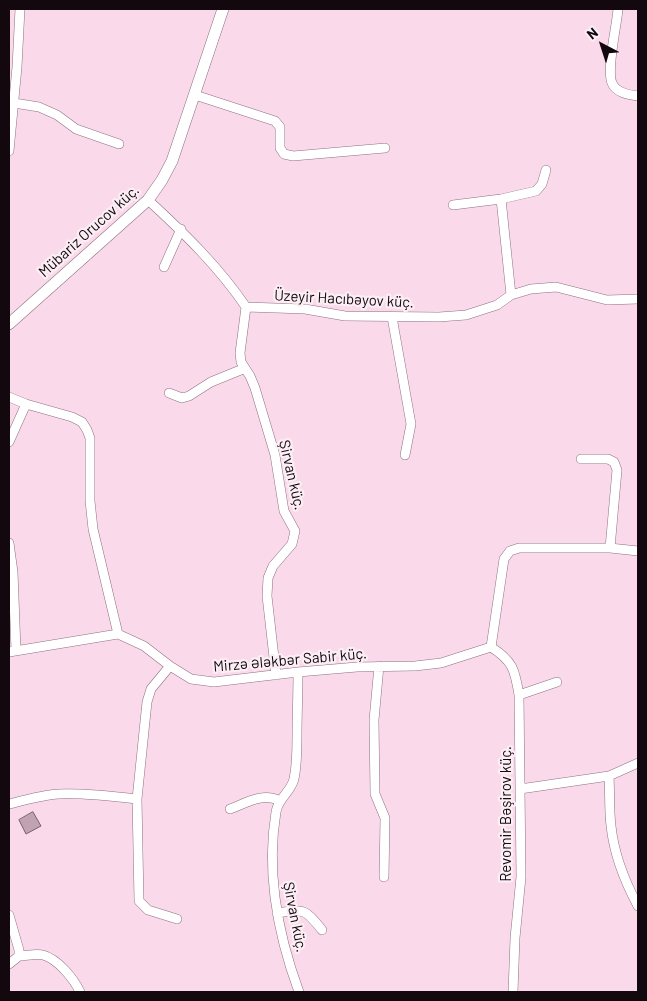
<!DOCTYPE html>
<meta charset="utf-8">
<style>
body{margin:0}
#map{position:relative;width:647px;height:1001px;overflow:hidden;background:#fadaea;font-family:Barlow,sans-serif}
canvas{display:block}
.frame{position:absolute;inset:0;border:10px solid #12080d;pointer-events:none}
.north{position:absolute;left:577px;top:20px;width:50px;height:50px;-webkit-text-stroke:4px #fbeef4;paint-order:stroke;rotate:320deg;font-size:14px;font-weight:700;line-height:20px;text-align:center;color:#12080d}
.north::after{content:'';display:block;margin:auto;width:18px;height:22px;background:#12080d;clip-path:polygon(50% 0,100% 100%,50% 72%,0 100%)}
</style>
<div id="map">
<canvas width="647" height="1001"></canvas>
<div class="frame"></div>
<div class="north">N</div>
</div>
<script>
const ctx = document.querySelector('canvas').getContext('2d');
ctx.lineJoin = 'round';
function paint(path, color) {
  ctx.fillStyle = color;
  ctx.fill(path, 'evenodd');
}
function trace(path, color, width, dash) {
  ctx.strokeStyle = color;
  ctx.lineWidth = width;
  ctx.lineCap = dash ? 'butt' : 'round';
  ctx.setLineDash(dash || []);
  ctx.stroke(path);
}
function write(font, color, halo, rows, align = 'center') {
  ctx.font = font + ' Barlow,sans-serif';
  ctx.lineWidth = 4.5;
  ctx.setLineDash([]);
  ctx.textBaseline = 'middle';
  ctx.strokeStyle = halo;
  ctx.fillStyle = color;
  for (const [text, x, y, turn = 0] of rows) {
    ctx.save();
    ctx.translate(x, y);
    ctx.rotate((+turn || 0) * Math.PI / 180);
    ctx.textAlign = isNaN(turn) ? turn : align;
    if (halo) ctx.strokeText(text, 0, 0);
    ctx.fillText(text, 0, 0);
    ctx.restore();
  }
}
const building = new Path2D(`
 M33,812L41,826L26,834L19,820Z`);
paint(building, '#c0a2b1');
trace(building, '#785d6b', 1);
const minor = new Path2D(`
 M618,9C617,25 606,70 612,83C616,93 629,95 638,96
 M195,95L275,121L280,127V148L284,154L293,156L385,148
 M14,103L39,107L57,115L76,129L119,144
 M9,151L17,67L20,9
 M501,199L511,295
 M148,200C184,233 219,267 246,307L305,309L345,316L439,317L466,315L497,305L511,295L531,289L556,287L607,300L638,299
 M453,205L501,199L536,191L542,184L546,170
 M164,267L181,229
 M246,307L240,353L241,362L250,376L255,388L275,455L284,511L295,531L292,544L273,566L268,578L267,596L276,675
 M392,317L411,424L405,455
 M169,393L182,398L189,396L211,382L243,369
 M9,397L26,404L72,417L82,422L87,430L90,438V501L93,529L118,634
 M9,442L26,404
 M581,459H608L614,462L617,470L610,548
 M9,543L13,572L16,650
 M491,647C513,661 515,670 519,695L521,877L515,938L513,992
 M9,652L118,634L144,646L170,666L191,679L214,682L298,672L357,667L415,666L441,663L491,647L504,559L510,551L519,548H610L638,551
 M170,666L151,689L147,702L137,799L139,901L148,910L177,919
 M379,666L374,720L375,794L385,818L384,877
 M298,672C298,694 297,715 297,737C297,751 297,765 294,779C291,792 278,798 276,812C266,872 278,935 299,992
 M519,695L557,682
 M638,763L609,776C610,793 609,810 611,826C614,854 625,882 638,906
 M520,789L609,776
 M9,804C25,800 42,795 59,794C85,793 111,796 137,799
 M230,809C246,803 263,792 280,801
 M277,913C305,909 304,908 322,930
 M9,915L19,950V956L9,964
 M19,956C26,956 36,953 43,955C58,959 74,979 80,992`);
const tertiary = new Path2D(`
 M9,324L148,200L162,180L172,161L223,9`);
trace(minor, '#8d707f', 10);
trace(tertiary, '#8d707f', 12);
trace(minor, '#fff', 9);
trace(tertiary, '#fff', 11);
write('15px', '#12080d', '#fbeef4', [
 ["Mübariz Orucov küç.",89,231,-42],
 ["Üzeyir Hacıbəyov küç.",344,299,3],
 ["Şirvan küç.",292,475,77],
 ["Mirzə Ələkbər Sabir küç.",290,660,-5],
 ["Revomir Bəşirov küç.",506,814,-90],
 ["Şirvan küç.",295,917,79]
]);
</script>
